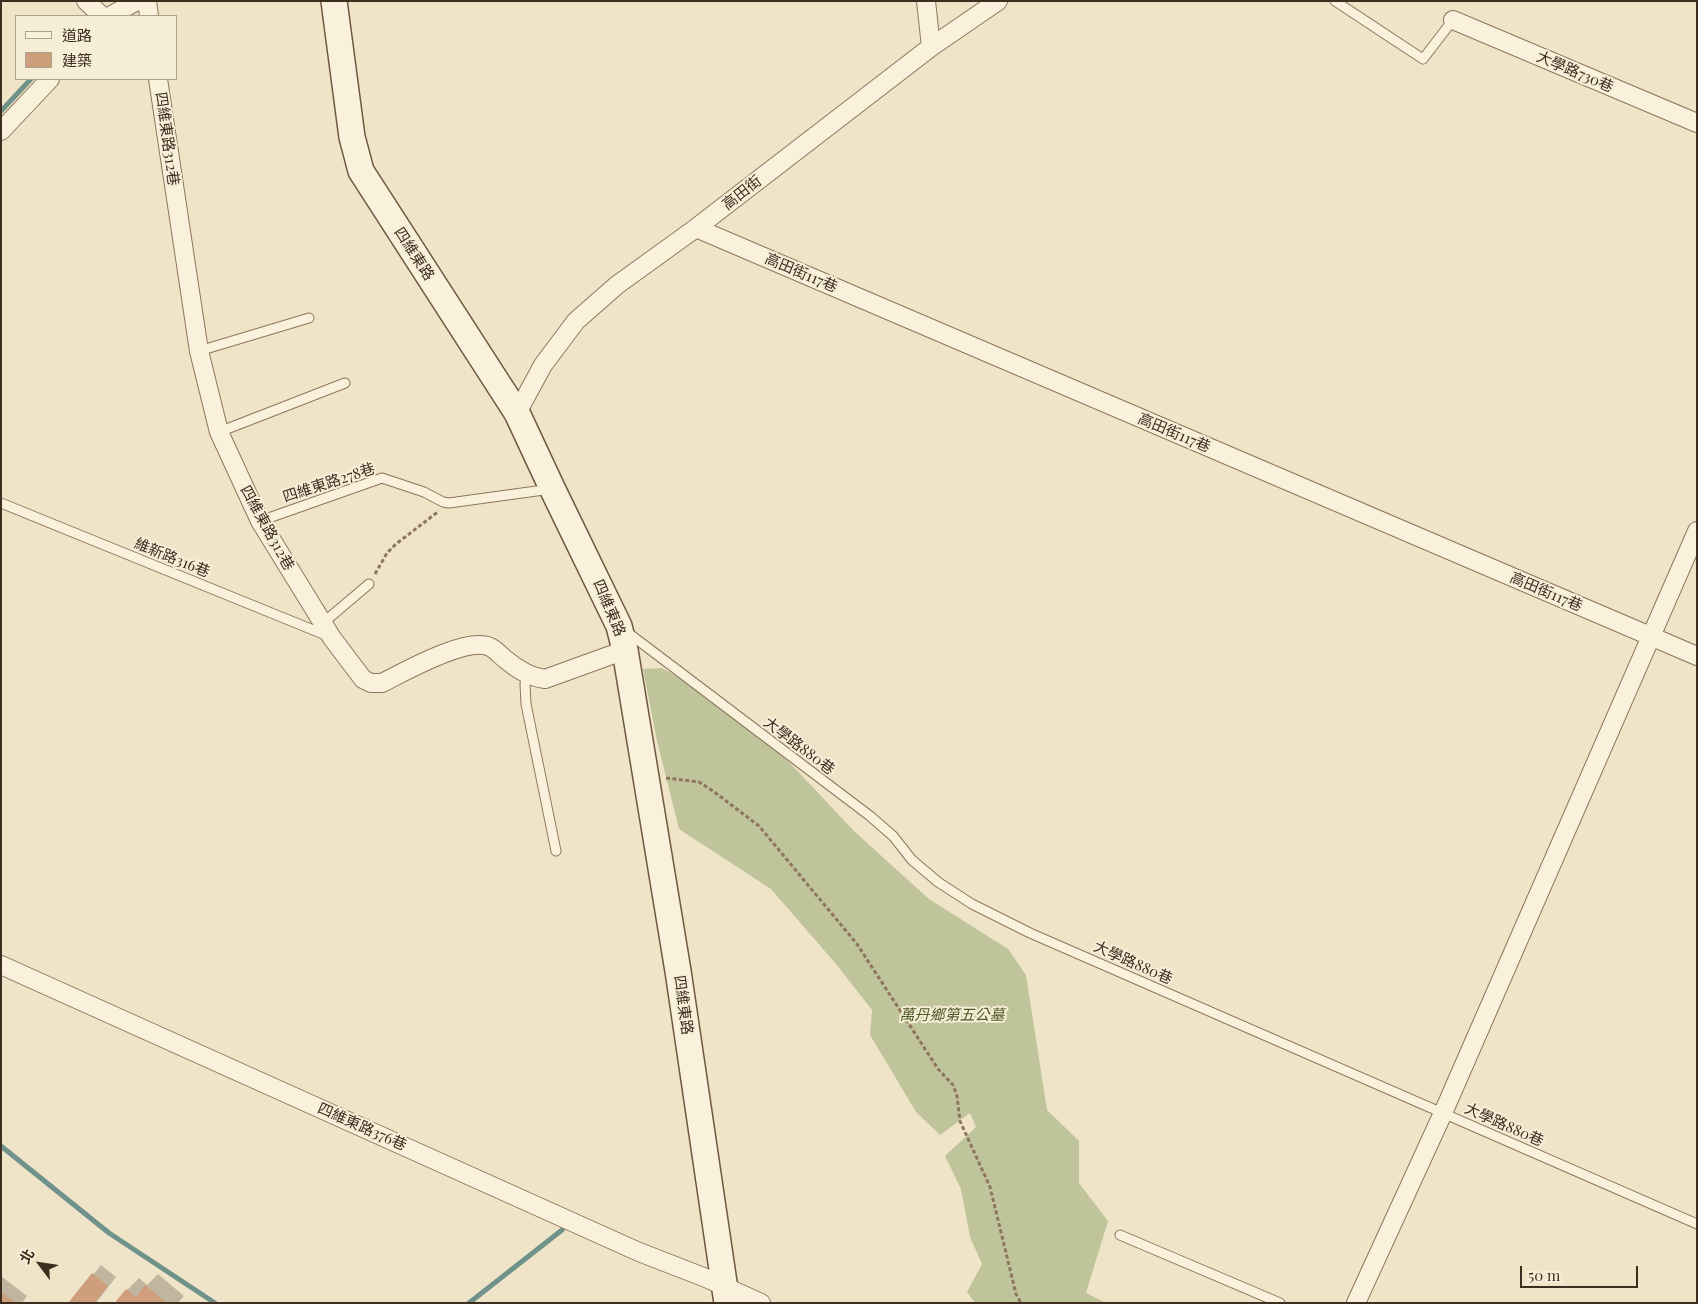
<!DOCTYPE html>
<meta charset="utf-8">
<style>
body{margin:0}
#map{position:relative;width:1698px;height:1304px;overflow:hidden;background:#f0e4c8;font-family:"Playfair Display","Noto Sans TC",serif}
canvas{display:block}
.frame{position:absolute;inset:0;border:2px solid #3d2e20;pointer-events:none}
.legend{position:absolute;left:15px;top:15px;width:162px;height:65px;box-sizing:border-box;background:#f7eed8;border:1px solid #ada18e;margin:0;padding:6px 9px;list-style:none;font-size:15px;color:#3d2e20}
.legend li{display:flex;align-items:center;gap:10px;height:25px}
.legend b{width:25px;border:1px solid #ada18e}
.north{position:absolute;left:15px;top:1239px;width:50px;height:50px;-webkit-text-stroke:4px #f7eed8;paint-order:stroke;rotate:301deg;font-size:14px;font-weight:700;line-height:20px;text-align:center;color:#3d2e20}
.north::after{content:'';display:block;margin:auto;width:18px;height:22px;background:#3d2e20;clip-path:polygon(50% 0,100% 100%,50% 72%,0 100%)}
.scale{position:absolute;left:1520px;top:1266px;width:118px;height:22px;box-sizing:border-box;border:2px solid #3d2e20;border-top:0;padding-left:6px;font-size:15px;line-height:18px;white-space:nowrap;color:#3d2e20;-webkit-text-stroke:4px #f7eed8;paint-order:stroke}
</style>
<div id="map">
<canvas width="1698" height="1304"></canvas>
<div class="frame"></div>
<ul class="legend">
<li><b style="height:6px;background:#faf1dc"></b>道路</li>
<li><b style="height:14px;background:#cf9f7d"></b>建築</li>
</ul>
<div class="north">北</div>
<div class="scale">50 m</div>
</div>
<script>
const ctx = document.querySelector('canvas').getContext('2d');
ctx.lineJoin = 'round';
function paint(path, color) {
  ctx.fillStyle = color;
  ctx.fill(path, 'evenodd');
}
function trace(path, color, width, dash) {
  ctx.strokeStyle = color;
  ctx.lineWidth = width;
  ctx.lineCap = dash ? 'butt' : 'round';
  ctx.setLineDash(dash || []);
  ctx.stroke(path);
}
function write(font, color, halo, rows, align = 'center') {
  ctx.font = font + ' "Playfair Display","Noto Sans TC",serif';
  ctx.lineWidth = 4;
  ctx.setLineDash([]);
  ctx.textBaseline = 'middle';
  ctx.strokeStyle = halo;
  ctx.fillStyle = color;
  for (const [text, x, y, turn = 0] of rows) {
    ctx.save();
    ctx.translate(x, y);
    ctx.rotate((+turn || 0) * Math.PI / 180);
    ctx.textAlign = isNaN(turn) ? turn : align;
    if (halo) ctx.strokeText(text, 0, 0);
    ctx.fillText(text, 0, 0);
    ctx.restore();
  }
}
paint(new Path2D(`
 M662,668L715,699L788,761L855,832L929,899L1008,949L1026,975L1047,1110L1079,1141V1183L1108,1221L1086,1293L1106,1303H975L967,1292L982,1264L970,1237L961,1189L945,1156L976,1127L970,1113L940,1135L916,1112L870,1035L872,1010L836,964L771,889L679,829L657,741L643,669Z`), '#bfc49a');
paint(new Path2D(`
 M101,1265L116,1277L96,1303H70Z
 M158,1274L184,1296L178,1303H120L127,1290L139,1278L147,1285Z
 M1,1276L27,1296L22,1303H1Z`), '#0003');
trace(new Path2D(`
 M1,111L31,79
 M1,1146L109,1233L215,1303
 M469,1303L562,1230`), '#6f938a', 5);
paint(new Path2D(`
 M92,1273L108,1286L95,1303H68Z
 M145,1285L167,1303H118L116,1301L126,1289L136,1297Z
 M1,1292L16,1303H1Z`), '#cf9f7d');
const lane = new Path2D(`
 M1335,1L1423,59L1453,20
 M199,351L309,318
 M219,432L345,383
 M1,503L328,636
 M260,521L382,478L424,492L443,502L449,503L551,489
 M323,623L369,584
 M627,632L870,816L893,836L912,860L938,882L972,904L1030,933L1697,1224
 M527,674L525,684L526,704L556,851
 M1120,1235L1280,1303`);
const street = new Path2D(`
 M86,1L102,16
 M147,1L149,16
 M926,1L931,47
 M110,16L137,1
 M1453,20L1697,123
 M158,79L199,351L219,432L260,521L332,638L363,679L371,683H382C404,672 467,636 490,647C495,649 500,655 505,659C517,669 529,677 545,679L625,650
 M1,131L50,79
 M696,228L1697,656
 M517,413L543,365L576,321L617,285L696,228L931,47L998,1
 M1,965L639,1252L706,1278L761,1303
 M1356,1303L1443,1113L1697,531`);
const secondary = new Path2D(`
 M334,1L352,137L361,171L517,413L552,488L619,626L625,650L678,971L727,1303`);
trace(lane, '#8d765c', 11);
trace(street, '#8d765c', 20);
trace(secondary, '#6f573f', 28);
trace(new Path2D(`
 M375,574L387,553L396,544L439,511
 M666,778L699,782L713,791L759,826L857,944L938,1069L953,1085L957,1096L960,1121L990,1187L1016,1294L1021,1303`), '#8d765c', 3, [4, 2.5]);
trace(lane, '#faf1dc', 9);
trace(street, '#faf1dc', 18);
trace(secondary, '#faf1dc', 25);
write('15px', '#3d2e20', '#f7eed8', [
 ["大學路730巷",1575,72,23],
 ["四維東路312巷",167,139,82],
 ["高田街",742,193,-38],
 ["四維東路",414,254,57],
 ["高田街117巷",801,273,23],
 ["高田街117巷",1174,433,23],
 ["四維東路278巷",329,483,-18],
 ["四維東路312巷",267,528,61],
 ["維新路316巷",172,558,22],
 ["高田街117巷",1546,592,23],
 ["四維東路",609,608,67],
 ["大學路880巷",799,746,37],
 ["大學路880巷",1133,963,24],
 ["四維東路",683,1005,82],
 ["大學路880巷",1504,1125,24],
 ["四維東路376巷",362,1127,24]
]);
write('italic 15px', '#4d5a26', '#f7eed8', [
 ["萬丹鄉第五公墓",952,1015]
]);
</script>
